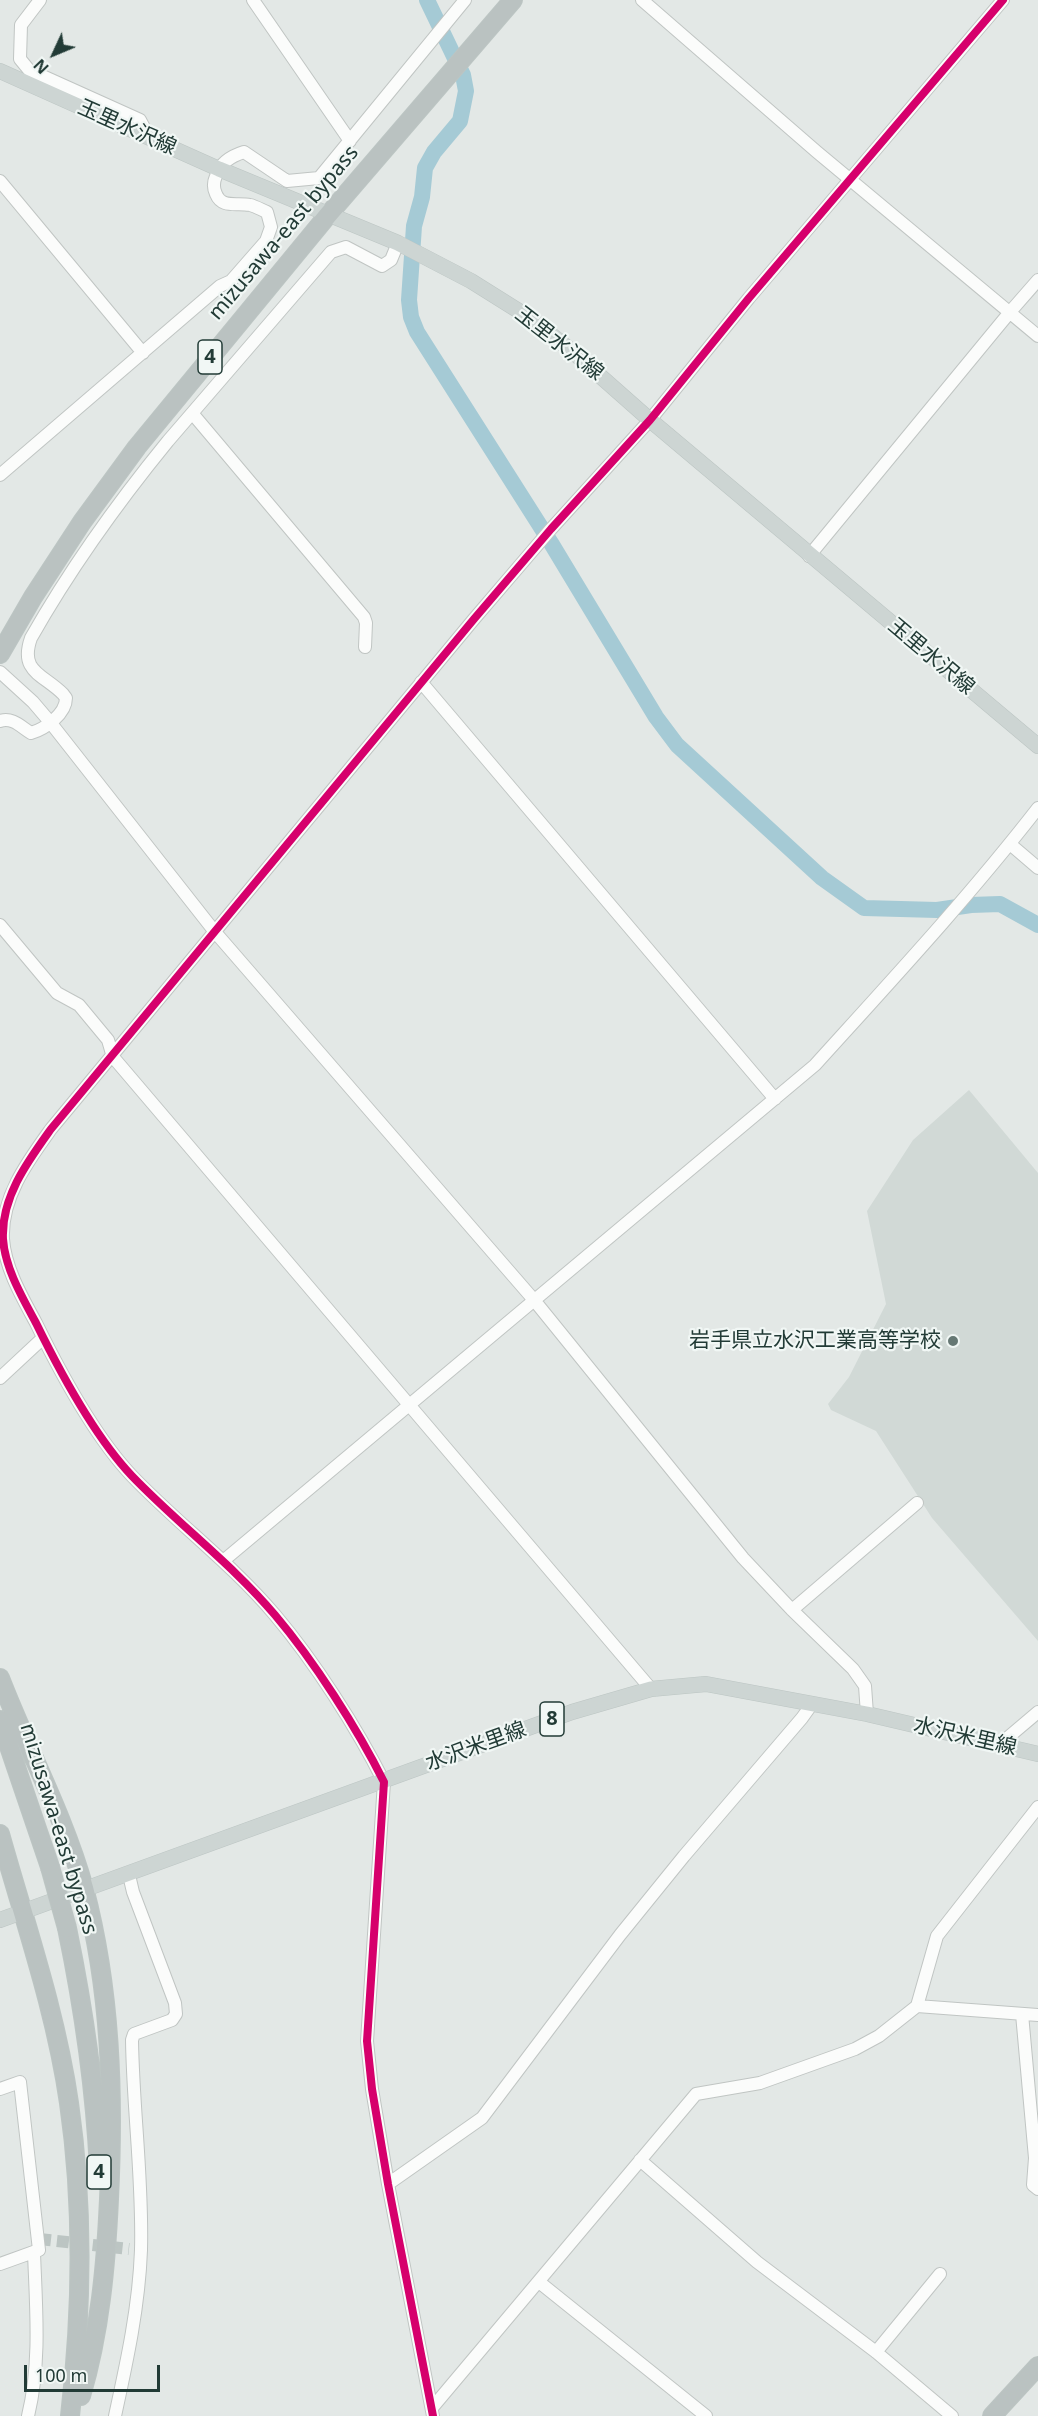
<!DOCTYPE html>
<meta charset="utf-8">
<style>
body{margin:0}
#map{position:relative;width:1038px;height:2416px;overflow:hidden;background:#e3e8e6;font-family:"Noto Sans",sans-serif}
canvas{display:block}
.north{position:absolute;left:24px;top:24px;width:60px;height:60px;-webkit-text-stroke:4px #f1f7f5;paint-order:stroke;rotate:226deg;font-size:16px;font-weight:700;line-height:24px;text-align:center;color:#223b36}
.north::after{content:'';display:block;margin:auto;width:21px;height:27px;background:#223b36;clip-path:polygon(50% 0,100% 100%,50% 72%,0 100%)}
.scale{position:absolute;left:24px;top:2365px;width:136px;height:27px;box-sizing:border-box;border:3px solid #223b36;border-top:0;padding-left:8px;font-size:18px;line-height:21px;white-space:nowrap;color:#223b36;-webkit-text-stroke:4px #f1f7f5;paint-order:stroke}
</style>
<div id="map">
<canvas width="1038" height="2416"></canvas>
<div class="north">N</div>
<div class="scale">100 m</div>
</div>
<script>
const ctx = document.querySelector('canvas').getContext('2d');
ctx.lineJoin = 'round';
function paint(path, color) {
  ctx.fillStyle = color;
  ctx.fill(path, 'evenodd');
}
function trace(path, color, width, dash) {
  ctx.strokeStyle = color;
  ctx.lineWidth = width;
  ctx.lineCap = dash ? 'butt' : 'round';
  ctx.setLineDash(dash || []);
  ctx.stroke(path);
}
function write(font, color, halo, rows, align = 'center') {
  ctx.font = font + ' "Noto Sans","Noto Sans JP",sans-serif';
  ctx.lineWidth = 4.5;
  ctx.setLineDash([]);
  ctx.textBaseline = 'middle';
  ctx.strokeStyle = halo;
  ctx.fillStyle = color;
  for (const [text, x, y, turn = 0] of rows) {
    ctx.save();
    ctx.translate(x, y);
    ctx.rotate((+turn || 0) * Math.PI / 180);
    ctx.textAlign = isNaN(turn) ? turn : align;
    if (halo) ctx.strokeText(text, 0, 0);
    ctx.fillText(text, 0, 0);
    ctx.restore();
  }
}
paint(new Path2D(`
 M969,1090L1038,1173V1641L932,1518L876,1431L831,1410L828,1404L849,1377L886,1304L867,1211L913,1140Z`), '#d1d9d6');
trace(new Path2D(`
 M427,0L463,75L466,91L460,121L434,152L425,168L422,197L414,226L409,300L411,317L417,332L551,543L656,717L677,745L822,878L864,908L937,910L971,905L1000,904L1038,925`), '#a5cad5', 16);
trace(new Path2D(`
 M39,2239L129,2249`), '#bcc5c3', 12, [12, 6]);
const minor = new Path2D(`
 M40,0L21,25L20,59L29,70L140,120L149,137
 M253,0L350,141
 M642,0L817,152L1038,336
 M0,181L143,353
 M192,413L364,617L366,623L365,647
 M0,475L220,286L231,281L266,241L271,227L267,212C262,210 255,206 250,205C237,202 222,209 216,194C213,188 213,183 216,176C220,163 231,156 244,152L287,181L319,178L465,0
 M809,556L1010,312L1038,280
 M0,672L33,702L50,722L215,932L534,1300L743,1558L792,1610L853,1669L865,1686L867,1714
 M421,682L775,1099
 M0,721C13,717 21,727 31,733C45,729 66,714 66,698L63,694C43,674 19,672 31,638C69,571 119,501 168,441L331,252L346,247L382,266L391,260L398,243
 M1010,844L1038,868
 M0,925L57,993L79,1005L108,1040L113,1057L651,1689
 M0,1378L43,1338
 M223,1561L815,1065C891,981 968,898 1038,808
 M792,1610L917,1503
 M999,1745L1038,1712
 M917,2006L1038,2015
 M1022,2014L1035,2158L1033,2185L1038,2189
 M0,2089L20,2082L39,2250L0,2264
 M640,2160L757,2262L876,2352L952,2416
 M388,2184L482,2118L620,1935L684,1856L802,1718L812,1704
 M539,2282L706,2416
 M876,2352L940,2274
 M432,2408L696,2094L760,2083L855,2049L879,2036L917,2006L937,1936L1038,1807
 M28,2416C41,2363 36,2307 34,2253
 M115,2416C127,2361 139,2306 141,2250C143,2180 133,2110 132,2040L134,2034L172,2020L176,2014L175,2003L133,1892L129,1875
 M433,2416L388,2184L372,2089L367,2041L384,1782C357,1728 314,1661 275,1615C232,1564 178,1524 132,1476C96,1438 59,1370 36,1323C22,1297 5,1268 3,1239C1,1197 28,1161 51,1129L474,619L551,529L650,420L749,298L1003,0`);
const major = new Path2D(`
 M0,71L219,169L398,243L471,281L530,318L573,352L650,420L1038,746
 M0,1920L572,1712L651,1689L706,1684L867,1714L1038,1754`);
const highway = new Path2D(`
 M0,654L33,597L82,522L137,447L328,215L513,0
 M0,1678C27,1748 64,1816 84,1888C111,1990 114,2095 109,2199C106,2265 100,2332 81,2396
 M0,1720L50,1867
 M0,1834C25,1923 56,2012 69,2103C84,2207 82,2312 70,2416
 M67,1928C84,2010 95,2086 99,2169
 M992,2416L1038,2366`);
trace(minor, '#c0c5c3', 14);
trace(major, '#bcc5c3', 16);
trace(highway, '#bcc5c3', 20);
trace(minor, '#fbfcfb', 12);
trace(major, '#cdd5d3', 15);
trace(highway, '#bac2c1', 18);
const highwayBridge = new Path2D(`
 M50,1867L67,1928`);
trace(highwayBridge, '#bcc5c3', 20, []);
trace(highwayBridge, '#bac2c1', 18);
trace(new Path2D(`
 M433,2416L388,2184L372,2089L367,2041L384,1782C357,1728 314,1661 275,1615C232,1564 178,1524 132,1476C96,1438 59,1370 36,1323C22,1297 5,1268 3,1239C1,1197 28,1161 51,1129L474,619L551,529L650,420L749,298L1003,0`), '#d6006c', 8);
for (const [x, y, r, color] of [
 [953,1341,6,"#667874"]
]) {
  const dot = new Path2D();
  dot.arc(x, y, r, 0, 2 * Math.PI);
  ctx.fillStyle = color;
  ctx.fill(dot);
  trace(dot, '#f1f7f5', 2);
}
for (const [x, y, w] of [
 [210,357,24],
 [552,1719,24],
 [99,2172,24]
]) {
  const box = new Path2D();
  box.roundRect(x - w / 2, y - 17, w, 34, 4.5);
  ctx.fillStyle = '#f1f7f5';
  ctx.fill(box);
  trace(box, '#223b36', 1.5);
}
write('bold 20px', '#223b36', null, [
 ["4",210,357],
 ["8",552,1719],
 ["4",99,2172]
]);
write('21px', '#223b36', '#f1f7f5', [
 ["玉里水沢線",127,128,24],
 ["mizusawa-east bypass",284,233,-50],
 ["玉里水沢線",559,344,38],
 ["玉里水沢線",931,657,40],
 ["水沢米里線",965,1737,13],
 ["水沢米里線",476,1747,-20],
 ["mizusawa-east bypass",58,1829,73]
]);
write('21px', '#223b36', '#f1f7f5', [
 ["岩手県立水沢工業高等学校",941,1341]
], 'right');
</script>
